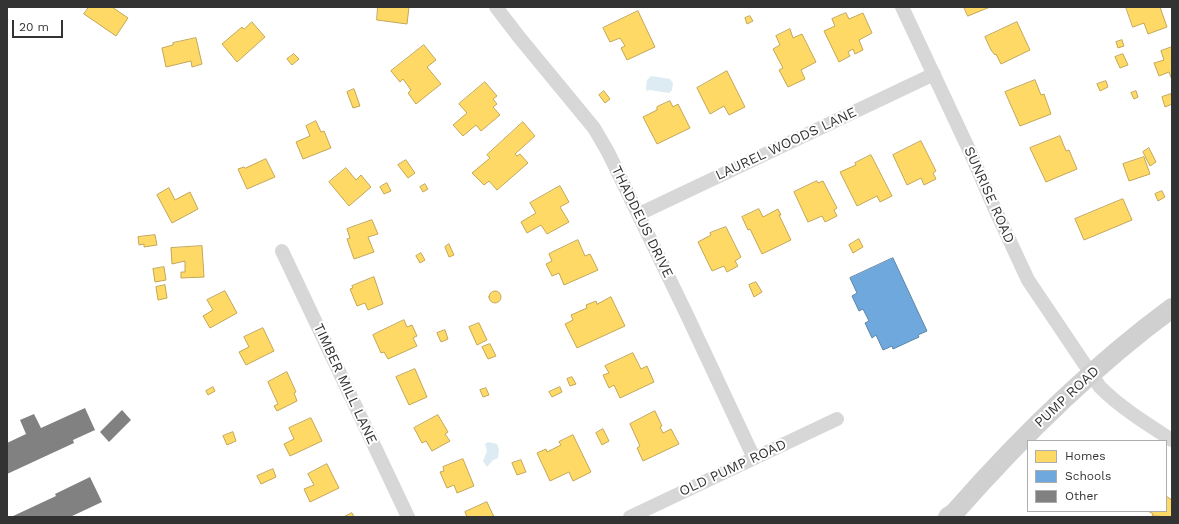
<!DOCTYPE html>
<style>
body{margin:0}
#map{position:relative;width:1179px;height:524px;overflow:hidden;background:#fff;font-family:"Work Sans",sans-serif}
canvas{display:block}
.frame{position:absolute;inset:0;border:8px solid #333;pointer-events:none}
.legend{position:absolute;left:1027px;top:440px;width:140px;height:72px;box-sizing:border-box;background:#fff;border:1px solid #adadad;margin:0;padding:5px 7px;list-style:none;font-size:12px;color:#333}
.legend li{display:flex;align-items:center;gap:8px;height:20px}
.legend b{width:20px;border:1px solid #adadad}
.scale{position:absolute;left:12px;top:20px;width:51px;height:18px;box-sizing:border-box;border:2px solid #333;border-top:0;padding-left:5px;font-size:12px;line-height:14px;white-space:nowrap;color:#333;-webkit-text-stroke:3px #fff;paint-order:stroke}
</style>
<div id="map">
<canvas width="1179" height="524"></canvas>
<div class="frame"></div>
<ul class="legend">
<li><b style="height:11px;background:#ffd966"></b>Homes</li>
<li><b style="height:11px;background:#6fa8dc"></b>Schools</li>
<li><b style="height:11px;background:#818181"></b>Other</li>
</ul>
<div class="scale">20 m</div>
</div>
<script>
const ctx = document.querySelector('canvas').getContext('2d');
ctx.lineJoin = 'round';
function paint(path, color) {
  ctx.fillStyle = color;
  ctx.fill(path, 'evenodd');
}
function trace(path, color, width, dash) {
  ctx.strokeStyle = color;
  ctx.lineWidth = width;
  ctx.lineCap = dash ? 'butt' : 'round';
  ctx.setLineDash(dash || []);
  ctx.stroke(path);
}
function write(font, color, halo, rows, align = 'center') {
  ctx.font = font + ' "Work Sans",sans-serif';
  ctx.lineWidth = 4;
  ctx.setLineDash([]);
  ctx.textBaseline = 'middle';
  ctx.strokeStyle = halo;
  ctx.fillStyle = color;
  for (const [text, x, y, turn = 0] of rows) {
    ctx.save();
    ctx.translate(x, y);
    ctx.rotate((+turn || 0) * Math.PI / 180);
    ctx.textAlign = isNaN(turn) ? turn : align;
    if (halo) ctx.strokeText(text, 0, 0);
    ctx.fillText(text, 0, 0);
    ctx.restore();
  }
}
paint(new Path2D(`
 M651,76L670,79L673,83L672,90L669,93L650,90L647,91L646,89L647,80Z
 M488,442L497,444L499,450L498,458L493,460L487,467L483,461L487,451L485,444Z`), '#ddebf3');
const homes = new Path2D(`
 M89,7H112L128,18L116,36L84,14Z
 M378,7H409L407,24L377,20Z
 M964,7H990L968,16Z
 M1126,7H1160L1167,27L1148,34L1144,23L1133,27Z
 M638,11L655,47L627,60L621,48L625,46L620,38L610,42L603,28Z
 M846,13L849,19L863,13L872,33L859,40L863,50L855,54L853,49L848,52L850,56L839,62L824,31L835,26L832,19Z
 M750,16L753,21L747,24L745,18Z
 M252,22L265,37L237,62L222,44L242,27L244,29Z
 M1017,22L1030,50L1001,64L996,54L995,55L991,50L985,37Z
 M790,29L793,38L802,34L816,62L801,70L805,79L788,87L779,70L783,68L773,49L780,45L776,36Z
 M196,38L202,64L192,67L191,61L166,67L162,48L173,45V43Z
 M1122,40L1124,46L1118,48L1116,42Z
 M424,45L436,60L427,67L441,84L416,104L408,93L411,90L403,79L400,82L391,71Z
 M1172,47V80L1169,72L1159,76L1154,63L1164,60L1161,51Z
 M294,54L299,59L292,65L287,59Z
 M1123,54L1128,65L1120,68L1115,57Z
 M727,71L745,107L729,115L724,106L710,114L697,88Z
 M1035,80L1041,95L1044,94L1051,114L1020,126L1005,92Z
 M1106,81L1108,87L1100,91L1097,84Z
 M485,82L497,96L493,99L497,104L493,107L500,115L481,131L476,125L463,136L453,125L467,113L459,104Z
 M354,89L360,106L353,108L347,92Z
 M604,91L610,99L605,103L599,95Z
 M1136,91L1138,97L1134,99L1131,93Z
 M1171,94L1172,104L1165,107L1162,97Z
 M670,101L673,107L678,104L690,128L657,144L643,117L657,110V107Z
 M316,121L321,132L324,131L331,148L303,159L296,142L310,136L306,126Z
 M523,122L535,136L515,154L517,156L520,154L528,163L497,190L489,181L484,185L472,173L490,158L487,155Z
 M1060,136L1066,151L1069,150L1077,169L1046,182L1030,148Z
 M921,141L936,171L933,173L936,179L924,185L921,178L907,185L893,155Z
 M1149,148L1156,162L1150,166L1143,152Z
 M871,155L892,196L880,202L877,196L857,206L840,172L856,165L855,163Z
 M1144,157L1150,174L1129,181L1123,164Z
 M266,159L275,177L247,189L238,169L244,167L245,168Z
 M406,160L415,173L408,178L398,165Z
 M346,168L356,180L361,175L371,187L349,206L329,182Z
 M817,181L818,183L823,181L837,208L834,210L837,216L825,222L822,216L808,222L794,192Z
 M387,183L391,191L384,194L380,187Z
 M425,184L428,189L423,192L420,187Z
 M560,186L569,202L560,207L569,222L547,234L541,225L527,233L521,222L536,213L530,203Z
 M169,188L175,200L190,192L198,209L172,223L157,195Z
 M1162,191L1165,197L1158,201L1155,194Z
 M1123,199L1132,220L1084,240L1075,219Z
 M759,209L763,217L778,209L781,215H779L791,240L762,254L750,229L748,230L742,217Z
 M372,220L378,234L368,237L374,252L354,259L347,239L350,238L347,229Z
 M726,227L741,257L735,261L738,266L727,272L724,266L712,271L698,242L711,235L710,233Z
 M155,235L157,245L144,247V244L139,245L138,237Z
 M859,239L863,247L853,253L849,245Z
 M578,240L585,256L590,254L598,270L564,285L559,273L552,276L546,264L552,261L549,254Z
 M449,244L454,255L449,257L445,247Z
 M202,246L204,277L181,278V272H185V261L172,264L171,248Z
 M421,253L425,260L420,263L416,256Z
 M164,267L166,280L155,282L153,269Z
 M374,277L383,304L368,310L365,303L357,306L350,289L353,288L352,286Z
 M756,282L762,292L754,297L749,285Z
 M165,285L167,298L158,300L156,287Z
 M225,291L237,313L210,328L203,316L213,310L207,300Z
 M489 297a6 6 0 1 1 12 0a6 6 0 1 1-12 0Z
 M611,297L625,326L577,348L565,324L573,320L571,315L587,308L586,305L596,301L597,304Z
 M404,320L407,327L412,325L417,336L413,338L417,346L388,359L384,352L381,353L373,335Z
 M479,323L487,340L477,345L469,327Z
 M263,328L274,351L246,365L239,352L249,347L244,337Z
 M445,330L448,339L441,342L437,333Z
 M490,344L496,356L488,359L482,347Z
 M633,353L641,369L647,366L654,382L620,398L614,385L609,388L603,375L609,373L605,366Z
 M415,369L427,397L409,405L396,377Z
 M287,372L296,392L294,393L297,401L277,411L274,406L278,404L268,382Z
 M572,377L576,384L570,386L567,379Z
 M213,387L215,391L208,395L206,391Z
 M560,387L562,392L552,397L549,392Z
 M486,388L489,395L483,397L480,390Z
 M655,411L662,426L660,427L663,433L671,429L679,444L643,461L637,448L640,446L630,424Z
 M438,415L448,432L445,434L450,441L432,451L426,441L422,443L414,428Z
 M311,418L322,441L290,456L284,444L294,439L289,428Z
 M603,429L609,441L602,445L596,433Z
 M233,432L236,441L227,445L223,436Z
 M573,435L591,472L573,481L569,472L550,481L537,453L546,449L547,452L561,445L559,442Z
 M463,459L474,486L457,493L454,485L447,488L440,472L444,471L443,467Z
 M521,460L526,472L517,475L512,463Z
 M327,464L339,488L310,502L304,489L314,485L308,474Z
 M273,469L276,477L261,484L257,476Z
 M1166,496L1172,500V517L1152,516L1153,514L1148,511H1166Z
 M487,502L494,517H467L465,512Z
 M352,513L354,517H344Z`);
paint(homes, '#ffd966');
trace(homes, '#c2a757', 1);
const schools = new Path2D(`
 M893,258L927,331L918,335L919,337L893,349L892,346L883,350L876,335L872,338L865,323L869,321L863,309L859,311L852,296L857,293L850,278Z`);
paint(schools, '#6fa8dc');
trace(schools, '#5d85a9', 1);
paint(new Path2D(`
 M85,408L95,430L73,440L74,443L7,474V443L26,434L20,420L34,414L41,428Z
 M122,410L131,420L109,442L100,432Z
 M90,477L102,502L70,517H11L56,496L55,494Z`), '#818181');
trace(new Path2D(`
 M496,7L519,37L594,128L608,152L686,313L754,458
 M902,7L971,154L993,205L1028,280L1100,387C1121,408 1147,424 1172,440
 M639,214L934,74
 M282,251L408,517
 M630,517L837,419`), '#d7d7d7', 14);
trace(new Path2D(`
 M948,517L954,513C1020,438 1092,367 1172,308`), '#d0d0d0', 20);
write('14px', '#333', '#fff', [
 ["LAUREL WOODS LANE",786,144,-25],
 ["SUNRISE ROAD",989,195,66],
 ["THADDEUS DRIVE",642,222,64],
 ["TIMBER MILL LANE",345,384,65],
 ["PUMP ROAD",1067,397,-43],
 ["OLD PUMP ROAD",733,468,-25]
]);
</script>
